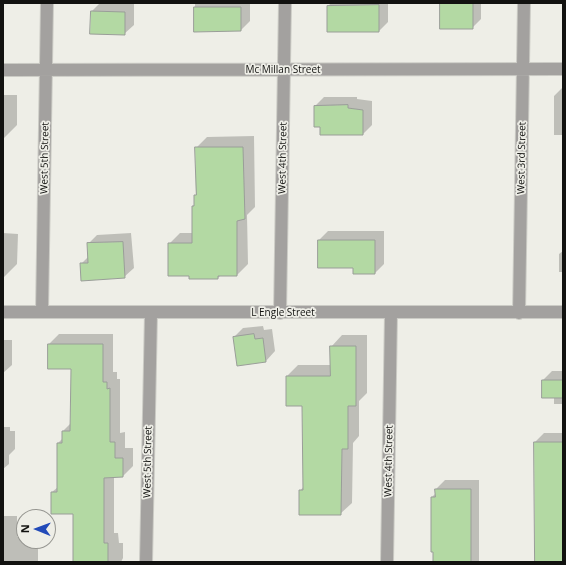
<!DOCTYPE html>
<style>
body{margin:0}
#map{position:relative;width:566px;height:565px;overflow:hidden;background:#eeeee7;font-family:"Open Sans",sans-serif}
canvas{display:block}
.frame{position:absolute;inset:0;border:4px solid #121210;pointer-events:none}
.north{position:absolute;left:16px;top:509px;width:40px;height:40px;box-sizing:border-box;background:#eeeee7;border:1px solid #969691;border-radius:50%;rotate:271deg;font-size:11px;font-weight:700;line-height:16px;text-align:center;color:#121210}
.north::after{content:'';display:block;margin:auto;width:14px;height:18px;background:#224ab8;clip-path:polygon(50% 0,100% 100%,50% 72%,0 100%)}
</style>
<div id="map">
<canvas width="566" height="565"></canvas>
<div class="frame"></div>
<div class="north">N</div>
</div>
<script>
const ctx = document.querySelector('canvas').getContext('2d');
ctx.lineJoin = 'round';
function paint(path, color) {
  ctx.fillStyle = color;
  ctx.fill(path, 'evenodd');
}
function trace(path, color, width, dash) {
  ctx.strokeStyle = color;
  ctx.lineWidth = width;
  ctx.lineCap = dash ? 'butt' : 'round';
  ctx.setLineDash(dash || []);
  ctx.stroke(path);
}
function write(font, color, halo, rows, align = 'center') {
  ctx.font = font + ' "Open Sans",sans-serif';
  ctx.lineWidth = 3.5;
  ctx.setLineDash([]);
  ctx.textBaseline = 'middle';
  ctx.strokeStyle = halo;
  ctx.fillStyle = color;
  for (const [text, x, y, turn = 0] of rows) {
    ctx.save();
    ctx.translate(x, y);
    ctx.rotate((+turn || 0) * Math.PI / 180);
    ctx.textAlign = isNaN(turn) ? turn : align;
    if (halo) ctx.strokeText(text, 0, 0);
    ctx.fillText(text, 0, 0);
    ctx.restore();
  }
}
paint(new Path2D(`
 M100,3H134V25L124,34L92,11Z
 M195,3H250V21L241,30L195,31Z
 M331,3H388V22L379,31L328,6Z
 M441,3H481V19L472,28Z
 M563,87V135H554V96Z
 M3,95H17V125L4,138Z
 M324,97H357V99L372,101V125L363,134L321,126L315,106Z
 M254,136L255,207L247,215L248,264L237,275H221L218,278L189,275L169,244L180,233H193V206L195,204V196L197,194L196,148L207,137Z
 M328,231H384V264L375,273H354V267L319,240Z
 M3,233L18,234L17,264L4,277Z
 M131,233L134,268L124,277L81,264L88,257V244L97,235Z
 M563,251V272H559V254Z
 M263,326L264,330L272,329L275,351L266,361L234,337L243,328Z
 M59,334H113V372H117V379H120V433L125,432V448H133V466L123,476L114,477V533H118L119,543H123V558L121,562H74V513H52V492L58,487V443L63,438V431L71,423L72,368L49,344Z
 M342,335H367V393L359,401V436L353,443L352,503L340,514L300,491L304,486L303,405L287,376L298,365H331V347Z
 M3,340H12V365L3,373Z
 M552,371H563V404H554V397L543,380Z
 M3,427H10V431H15V449L9,455V464L3,469Z
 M544,433H563V562H536L535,442Z
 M445,480H479V562H434L432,497L436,493V489Z
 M3,516H17V537H24V541H38V562H3Z`), '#0003');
const building = new Path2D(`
 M440,3H473V29H440Z
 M379,5V32H327V6Z
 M194,7H241V31L194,32Z
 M91,11L125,12V35L90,34Z
 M348,105V108L363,110V135H320V127H314V106Z
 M195,147H243L245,219L237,221V276H218V279H189V276H168V243H192V206H194V195H196Z
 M318,240H375V274H353V268H318Z
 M123,242L125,278L81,281L80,263H88L87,243Z
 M254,334L255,339L263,338L266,362L237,366L233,337Z
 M48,344H103V382H107V389L110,388V442H115V458H123V477L104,478V543H108V562H73V514H51V492H57V443H62V431H70L71,369H48Z
 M330,346H356V406H348V449H342L341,515H299V490H303L302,406H286V376H330Z
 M542,380H563V398H542Z
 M534,442H563V562H535Z
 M435,489H471V562H433V552H431V497H435Z`);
paint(building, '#b3d9a3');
trace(building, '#999d98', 1);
const minor = new Path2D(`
 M3,70L563,69
 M3,312H563
 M42,312L47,3
 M280,313L285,3
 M519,313L524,3
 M146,562L151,313
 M387,562L391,313`);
trace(minor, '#cbcbc5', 14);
trace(minor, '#a3a19f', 12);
write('10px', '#121210', '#eeeee7', [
 ["Mc Millan Street",283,70],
 ["West 5th Street",45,158,-89],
 ["West 4th Street",283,158,-89],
 ["West 3rd Street",522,158,-89],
 ["L Engle Street",283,313],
 ["West 4th Street",389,461,-89],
 ["West 5th Street",148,462,-89]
]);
</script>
